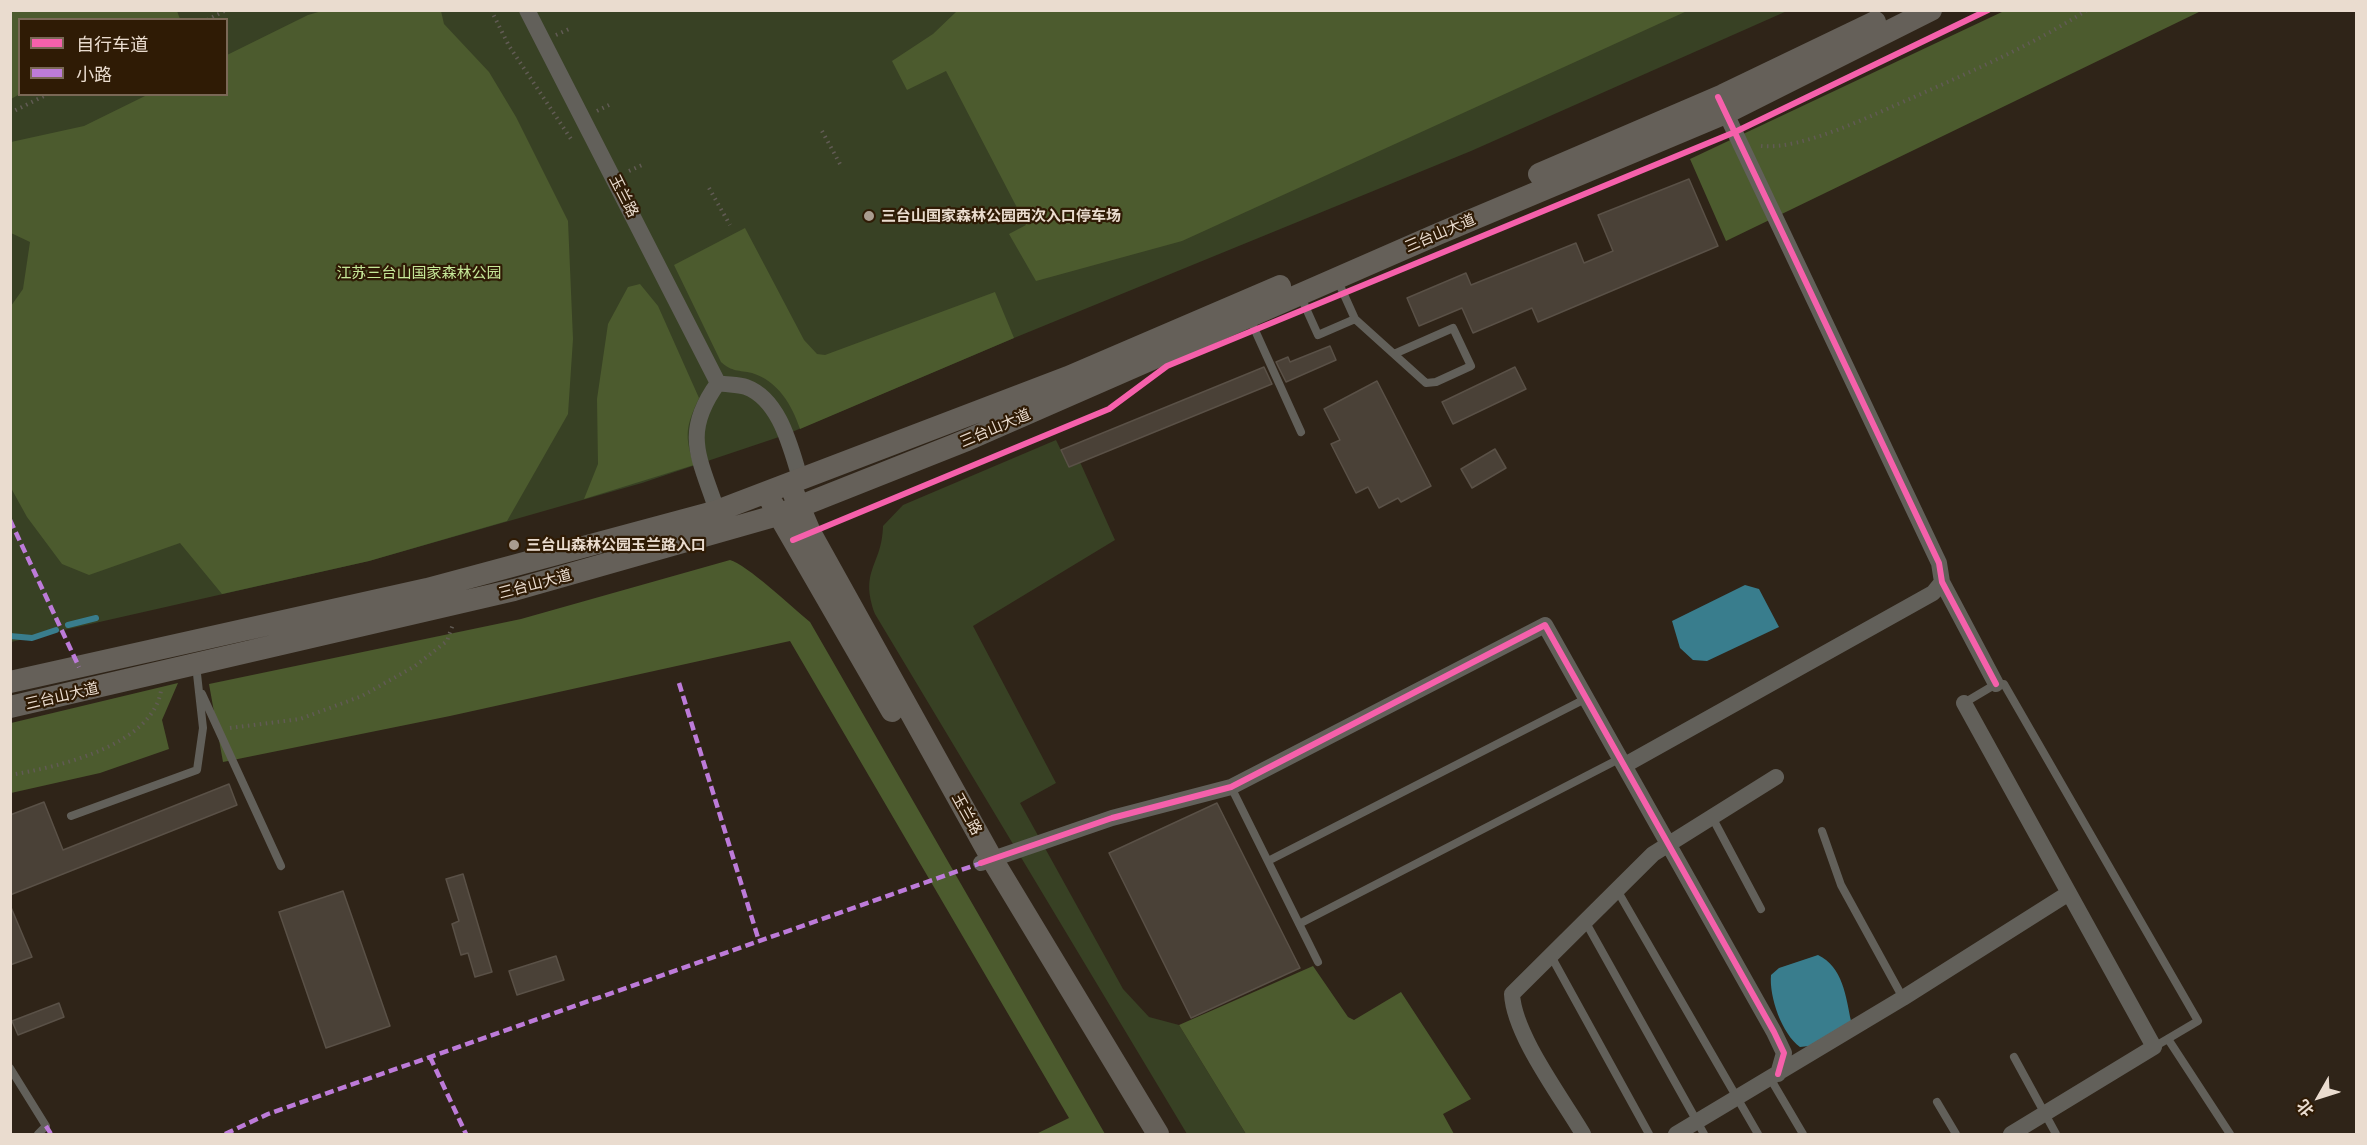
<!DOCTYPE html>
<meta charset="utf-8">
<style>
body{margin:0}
#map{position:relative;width:2367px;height:1145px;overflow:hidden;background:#2f2418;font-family:Barlow,"Noto Sans SC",sans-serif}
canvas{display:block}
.frame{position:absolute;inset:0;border:12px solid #eadccf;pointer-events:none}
.legend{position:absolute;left:18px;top:18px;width:210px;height:78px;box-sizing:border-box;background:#2f1b05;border:2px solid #7a6856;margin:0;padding:8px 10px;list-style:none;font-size:18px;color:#eadccf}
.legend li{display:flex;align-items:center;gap:12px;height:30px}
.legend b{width:30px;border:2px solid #7a6856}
.north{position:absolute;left:2289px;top:1067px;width:60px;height:60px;-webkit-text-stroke:4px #2f1b05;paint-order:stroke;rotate:231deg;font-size:16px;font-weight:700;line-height:24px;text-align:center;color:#eadccf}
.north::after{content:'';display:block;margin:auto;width:21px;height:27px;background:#eadccf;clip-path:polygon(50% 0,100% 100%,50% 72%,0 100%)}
</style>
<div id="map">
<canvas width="2367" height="1145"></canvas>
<div class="frame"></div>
<ul class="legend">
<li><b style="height:8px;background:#f560ab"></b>自行车道</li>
<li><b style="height:8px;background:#bd7bd9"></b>小路</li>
</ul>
<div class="north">北</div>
</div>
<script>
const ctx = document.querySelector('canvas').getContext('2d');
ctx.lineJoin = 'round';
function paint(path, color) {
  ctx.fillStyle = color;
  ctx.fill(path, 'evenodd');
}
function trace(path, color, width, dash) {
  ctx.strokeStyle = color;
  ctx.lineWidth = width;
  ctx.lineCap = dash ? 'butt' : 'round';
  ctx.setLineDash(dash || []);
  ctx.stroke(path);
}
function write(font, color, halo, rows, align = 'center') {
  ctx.font = font + ' Barlow,"Noto Sans SC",sans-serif';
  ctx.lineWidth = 4.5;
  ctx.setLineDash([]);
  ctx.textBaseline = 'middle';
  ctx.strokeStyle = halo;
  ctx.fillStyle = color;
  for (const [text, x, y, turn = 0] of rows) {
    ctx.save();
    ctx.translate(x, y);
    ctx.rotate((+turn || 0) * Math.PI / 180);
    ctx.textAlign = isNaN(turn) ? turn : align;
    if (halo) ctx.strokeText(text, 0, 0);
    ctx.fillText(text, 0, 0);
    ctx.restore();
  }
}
paint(new Path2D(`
 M10,11H1787L1471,151L1014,338L785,435L642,483L369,561L11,642ZM20,20H226V94H20Z
 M1056,440L1069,467L1080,462L1115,540L973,626L1056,783L1020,803L1123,989L1149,1017L1179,1025L1246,1134H1187L875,614C859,570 882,566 883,526L903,505Z`), '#384124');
paint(new Path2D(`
 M10,11H177L180,19L20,20V94L11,99Z
 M322,11H441L444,24L489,72L516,117L568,221L573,339L568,414L507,521L369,561L222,594L180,543L89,575L62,564L27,517L11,488V306L23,289L30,242L11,233V142L84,126L147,95L226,94L227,55L308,15Z
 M964,11H1687L1182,241L1036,281L1009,234L1026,225L946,71L907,90L892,61L933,34L956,12Z
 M2004,11H2201L1726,241L1690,159Z
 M745,228L804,340L817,354L825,355L995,292L1014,338L800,429C792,405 778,381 752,373C739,370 732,372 721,362L674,265Z
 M640,284L658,306L699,398C686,426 684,435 694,465L584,499L598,464L597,399L608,324L628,287Z
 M730,560C746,564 793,608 810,622L1105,1134H1036L1069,1118L790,641L450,716L223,762L209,684L521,619Z
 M178,683L162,720L169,749L100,773L11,793V723Z
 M1313,966L1348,1017L1354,1020L1401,992L1471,1099L1443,1114L1454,1134H1246L1179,1025Z`), '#4c5b2e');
paint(new Path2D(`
 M1745,585L1759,589L1779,627L1707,661L1693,660L1680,648L1672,621Z
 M1818,955C1843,967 1846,997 1851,1021L1809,1046L1800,1047C1782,1034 1769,997 1771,975L1779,968Z`), '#397d8d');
trace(new Path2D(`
 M68,625L96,618
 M10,636L32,638L56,630`), '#397d8d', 6);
const building = new Path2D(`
 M1689,179L1718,246L1538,322L1532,308L1473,333L1462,308L1419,326L1407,298L1466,273L1471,285L1576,243L1584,263L1613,251L1598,215Z
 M1330,346L1336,360L1286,382L1276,362L1288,357L1290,362Z
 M1264,367L1272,384L1069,467L1061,450Z
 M1515,367L1526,389L1453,424L1442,402Z
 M1377,381L1431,486L1401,502L1398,498L1379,508L1368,487L1356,493L1331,444L1340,440L1324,409Z
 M1495,449L1506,468L1472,488L1461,469Z
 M229,784L237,805L10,895V815L44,802L63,850Z
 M1217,803L1300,968L1191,1018L1109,853Z
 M463,874L492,972L475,977L468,953L461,955L452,924L459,921L446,879Z
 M343,891L390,1026L326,1048L279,912Z
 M10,905L32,957L10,965Z
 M556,956L564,980L517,995L509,971Z
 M59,1003L64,1017L18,1035L12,1021Z`);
paint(building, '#4a4137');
trace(building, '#5a5147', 1.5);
trace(new Path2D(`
 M491,10L509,46L571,139
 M207,20L226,10
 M556,35L569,29
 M597,111L609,105
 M10,113L48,94
 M822,131L840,164
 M1761,146C1803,150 1872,115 1912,98C1972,71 2031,46 2087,10
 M629,171L642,165
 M709,188L730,225
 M230,728L300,719L362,696L415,666L447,641L453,624
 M10,775C58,767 151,746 161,691`), '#615b54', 4, [1.5, 4.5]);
trace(new Path2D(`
 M1300,295L1318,335L1355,319L1337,279
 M1249,317L1301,432
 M1355,319L1426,383L1436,382L1471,366L1453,328L1394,354
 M202,694L281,866
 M1964,703L1996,684H2004L2198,1021L2154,1047
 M1231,787L1318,962
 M71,816L197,770L203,728L196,665
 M1712,817L1761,909
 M1822,831L1841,885L1903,998
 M1268,861L1587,698
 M1617,890L1758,1134
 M1585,921L1704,1134
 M1299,924L1621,758
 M1551,956L1649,1134
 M2168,1039L2230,1134
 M2014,1057L2056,1134
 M10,1068L46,1126L38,1134
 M1770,1078L1803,1134
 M1937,1102L1956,1134`), '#62605a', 8);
trace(new Path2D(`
 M527,10L718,383
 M1721,103L1939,563L1942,582L1996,684
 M717,511C700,458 681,434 718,383C727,385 738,384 746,387C781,400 791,450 801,481
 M1964,703L2154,1047L2011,1134
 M1625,765L1933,593L1942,582
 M981,863L1112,818L1231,787L1545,625L1774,1032L1784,1053L1778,1074
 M1583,1134C1562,1098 1514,1035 1512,994L1653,854L1776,777
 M1676,1134L1903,998L2069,893`), '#62605a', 16);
trace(new Path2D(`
 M1539,174L1723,95L1875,22
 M793,492L810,532L992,859L1158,1134
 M772,503L892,711
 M10,682L427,589L717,511L1068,377L1280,286
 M10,707L514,590L778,515L967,440L1438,234L1730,111L1931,10`), '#656059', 22);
trace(new Path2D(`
 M10,520L79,667
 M679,683L759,941
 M430,1057L466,1134
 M46,1126L51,1134
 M225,1134L268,1114L981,863`), '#bd7bd9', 4.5, [9, 4.5]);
trace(new Path2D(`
 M1718,97L1939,563L1942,582L1996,684
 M793,540L1109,409L1167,366L1735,132L1988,10
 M981,863L1112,818L1231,787L1545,625L1774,1032L1784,1053L1778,1074`), '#f560ab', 6);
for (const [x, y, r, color] of [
 [869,216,6,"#a99c8f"],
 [514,545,6,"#a99c8f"]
]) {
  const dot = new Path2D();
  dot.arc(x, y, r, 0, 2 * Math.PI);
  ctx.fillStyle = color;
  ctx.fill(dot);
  trace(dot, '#2f1b05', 2);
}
write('15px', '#eadccf', '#2f1b05', [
 ["玉兰路",624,196,63],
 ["三台山大道",1440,233,-23],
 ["三台山大道",995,428,-23],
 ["三台山大道",535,584,-15],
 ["三台山大道",62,696,-13],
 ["玉兰路",967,814,61]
]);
write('bold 15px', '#eadccf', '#2f1b05', [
 ["三台山国家森林公园西次入口停车场",881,216],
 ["三台山森林公园玉兰路入口",526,545]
], 'left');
write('15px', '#c6e898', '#2f1b05', [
 ["江苏三台山国家森林公园",419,273]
]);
</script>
